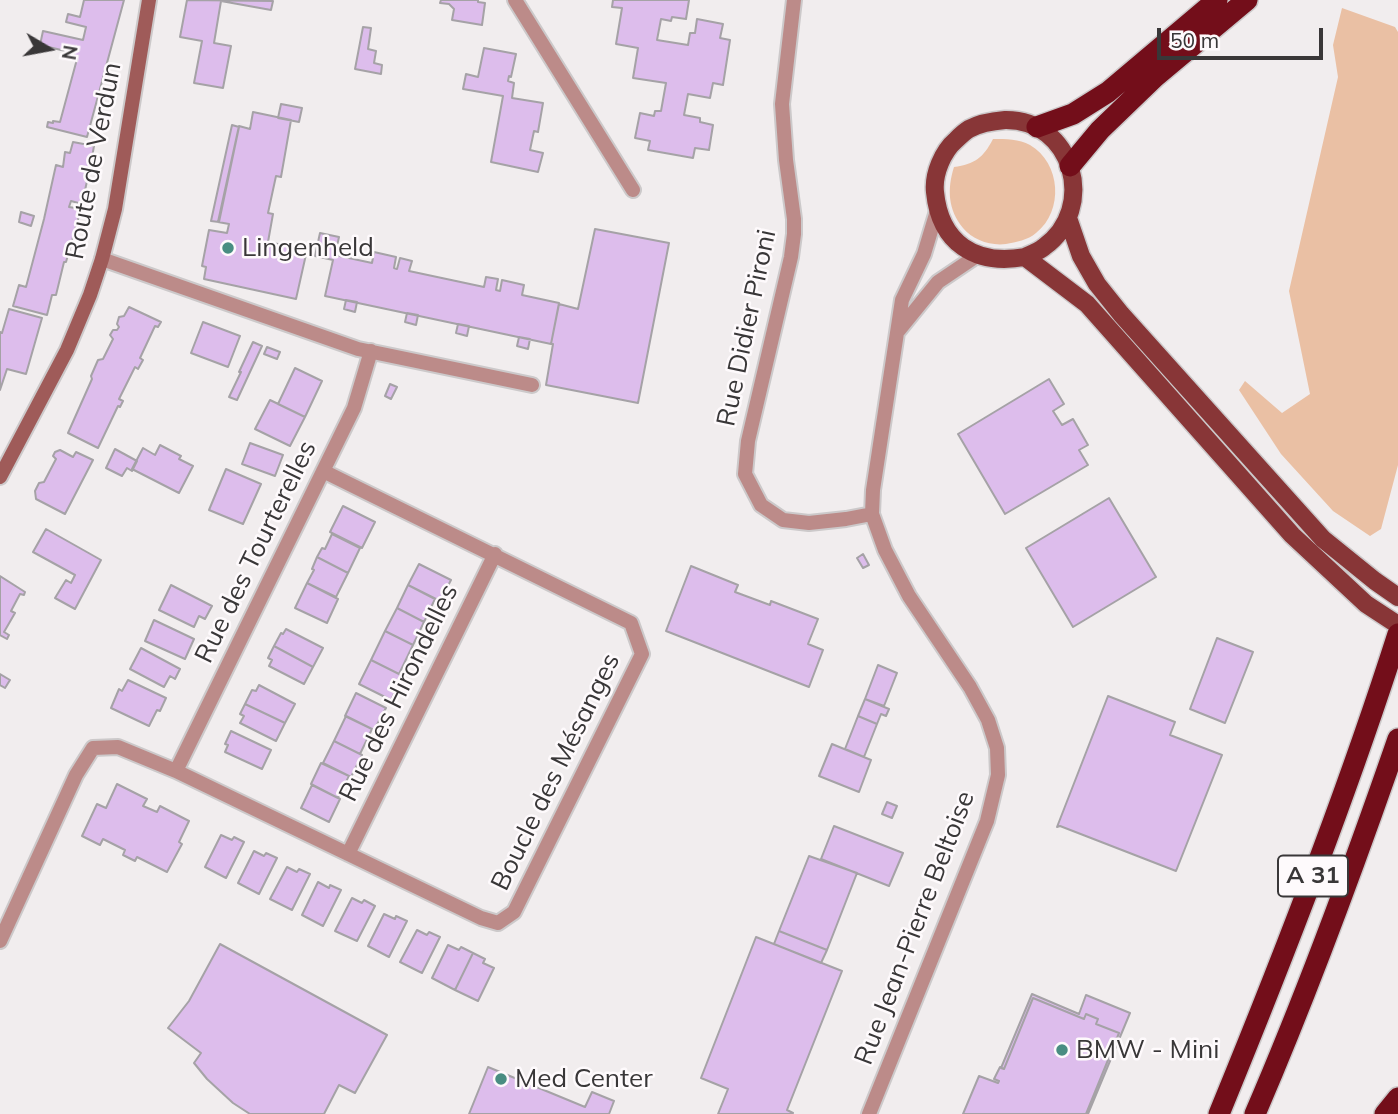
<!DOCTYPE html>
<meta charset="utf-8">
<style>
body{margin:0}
#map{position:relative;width:1398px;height:1114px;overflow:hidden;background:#f1edee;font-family:Mulish,sans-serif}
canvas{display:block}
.north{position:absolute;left:14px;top:14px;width:70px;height:70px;-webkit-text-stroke:5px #fefafc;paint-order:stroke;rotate:100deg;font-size:19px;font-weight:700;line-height:28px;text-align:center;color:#393738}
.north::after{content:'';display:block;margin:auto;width:24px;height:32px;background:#393738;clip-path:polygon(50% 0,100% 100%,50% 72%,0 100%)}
.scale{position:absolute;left:1157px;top:28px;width:166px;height:32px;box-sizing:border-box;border:4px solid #393738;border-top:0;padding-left:9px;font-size:21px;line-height:24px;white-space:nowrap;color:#393738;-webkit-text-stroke:5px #fefafc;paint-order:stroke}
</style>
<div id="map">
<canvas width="1398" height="1114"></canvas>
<div class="north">N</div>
<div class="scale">50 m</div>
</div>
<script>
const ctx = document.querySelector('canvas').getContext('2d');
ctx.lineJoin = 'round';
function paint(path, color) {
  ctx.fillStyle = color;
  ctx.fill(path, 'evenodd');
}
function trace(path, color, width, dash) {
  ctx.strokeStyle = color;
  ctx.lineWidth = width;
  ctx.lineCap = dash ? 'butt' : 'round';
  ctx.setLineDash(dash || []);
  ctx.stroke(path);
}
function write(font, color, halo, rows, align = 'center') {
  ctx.font = font + ' Mulish,sans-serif';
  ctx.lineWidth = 5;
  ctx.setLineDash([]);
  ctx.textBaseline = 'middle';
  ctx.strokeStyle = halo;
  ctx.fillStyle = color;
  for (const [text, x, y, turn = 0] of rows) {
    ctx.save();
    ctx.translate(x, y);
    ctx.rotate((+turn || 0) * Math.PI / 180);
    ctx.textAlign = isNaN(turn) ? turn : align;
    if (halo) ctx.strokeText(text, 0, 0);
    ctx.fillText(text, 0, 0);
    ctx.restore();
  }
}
paint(new Path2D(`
 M1342,8L1395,27L1398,32V465L1381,529L1370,536L1333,511L1281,454L1239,390L1245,381L1282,413L1310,394L1289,291L1338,77L1333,45Z
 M993,139C1006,139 1019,139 1030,145C1061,163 1064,211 1036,233C1028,240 1016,242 1006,244C990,246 973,240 963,228C948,210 947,189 954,167C975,164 983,158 993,139Z`), '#eac0a4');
const building = new Path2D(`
 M84,0H124L87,137L47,127L48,122L53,123V121L60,122L77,59L73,58L74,53L40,45L43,31L83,40L86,27L66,22L68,14L80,17Z
 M187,0L273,1L271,10L221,1L214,43L231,46L223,88L194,83L202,41L180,37Z
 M441,0H478V2L485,3L482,25L452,20L454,9L449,4L440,3Z
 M613,0H689L686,19L672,17L671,21L661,19L657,40L688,45L690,33H695L697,19L723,24L720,38L730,40L723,85L713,83L710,98L688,94L684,115L700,118V122L713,125L709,150L695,148L693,158L648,150L650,141L635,138L640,113L654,116L655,111H661L666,83L633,78L638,48L616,44L622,8L612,7Z
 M363,27L371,28L368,49L376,51L374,63L382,65L381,74L355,69Z
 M484,48L516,54L511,77L509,76L508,81L514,83L512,98L543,103L538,132L534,131L530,150L543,153L538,172L491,162L503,96L463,89L466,74L478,77Z
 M281,104L302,108L299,122L278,118Z
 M253,112L291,120L281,177L276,176L268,213L273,214L268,242L307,250L296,299L204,279L206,267L202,266L209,230L227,233L229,224L218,222L239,126L250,129Z
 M232,125L239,127L219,222L211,221Z
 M73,142L94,146L92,157L94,162L93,169L89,172L82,204L71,201L69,207L81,209L66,262H64L56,295H52L47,315L13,306L19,285L26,287L44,219L56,165L63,167L65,152L70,153Z
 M21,212L34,216L31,226L19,222Z
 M595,229L669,243L638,403L546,385L553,344H551L559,304L578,309Z
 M320,233L339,237L335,255L372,263L374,252L396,257L394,268L397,269L400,258L412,261L409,271L484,287L486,277L498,279L496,290L500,291L502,280L524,285L522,295L559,303L551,344L325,296L333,260L315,256Z
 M346,300L357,302L355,312L344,309Z
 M129,307L161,322L158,327L155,326L140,358L143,360L138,369L135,367L119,399L123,401L120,407L118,406L98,448L68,433L92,379L91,376L98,360L103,359L113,339L110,335L113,330H117L119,327L117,324L119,317L124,316Z
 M9,309L42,318L26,374L7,369L0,390V332L2,333Z
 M407,313L418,315L416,325L405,322Z
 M203,322L240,336L228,367L191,353Z
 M458,324L469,326L467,336L456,333Z
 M519,337L530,339L528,349L517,346Z
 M253,342L262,346L237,400L229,397L241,372H239Z
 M267,347L280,352L277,359L264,354Z
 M295,368L322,381L305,417L278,404Z
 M1049,379L1064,404L1053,411L1062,425L1073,419L1088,445L1079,450L1088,465L1005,514L958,434Z
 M390,384L397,387L391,399L385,396Z
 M270,400L305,417L290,446L255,429Z
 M250,443L283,455L275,476L242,464Z
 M160,445L181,456L179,459L193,466L179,493L132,469L143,448L155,455Z
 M115,449L137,461L132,471L127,468L122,476L106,468Z
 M60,450L73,457L76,452L93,460L65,514L36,499L35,491L39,483L44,482L56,459L53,456L55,452Z
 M226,469L261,484L243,524L209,510Z
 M1109,498L1156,577L1073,627L1026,548Z
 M343,506L375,522L362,548L330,532Z
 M46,529L101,560L75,609L55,598L66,580L71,583L75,575L33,552Z
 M332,534L360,548L348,573L317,557L322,548L325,549Z
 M863,554L869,565L863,568L857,558Z
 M317,557L348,573L336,597L307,583L314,570L312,569Z
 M419,564L451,580L440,601L408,585Z
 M691,566L738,585L735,592L770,605L771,601L818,619L808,644L823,650L809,687L666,631Z
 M0,576L25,592L24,595L20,594L11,611L15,613L4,632L9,635L7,639L0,635Z
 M307,583L338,599L327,623L295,608Z
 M171,585L212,606L205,619L199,616L194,627L159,610Z
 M408,585L435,599L424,622L397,608Z
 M397,608L424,622L413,645L385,631Z
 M154,620L194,639L185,659L145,641Z
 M286,629L323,648L313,667L274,646L281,633L283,634Z
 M385,631L413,645L399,674L371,660Z
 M1217,638L1253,652L1225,723L1190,709Z
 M274,646L313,667L304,684L269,666L272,660L268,658Z
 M141,648L180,669L175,679L170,676L164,687L130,669Z
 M371,660L403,676L391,700L359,684Z
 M878,665L897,673L884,706L865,699Z
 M0,674L10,680L5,688L0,685Z
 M128,680L166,698L160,711L157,710L149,726L111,708L119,689L122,691Z
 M259,685L295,704L285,723L245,704L252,690L256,691Z
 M356,693L386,708L374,730L345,716Z
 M1108,696L1175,722L1170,735L1222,755L1176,871L1060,826L1057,827Z
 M865,699L889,709L886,716L881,714L877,724L858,716Z
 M245,704L285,723L276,741L240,723L244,716L240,714Z
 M346,716L372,729L360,754L334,741Z
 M858,716L877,724L864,757L845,749Z
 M231,731L271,750L262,769L225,752L228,745L225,744Z
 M334,741L362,755L351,777L323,763Z
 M832,744L871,760L859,792L819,776Z
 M321,763L349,776L338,798L311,784Z
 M117,784L147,799L143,806L157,812L160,806L189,821L179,842L182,844L167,872L137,857L135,861L123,855L125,850L103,839L100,845L82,836L97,804L106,808Z
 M312,785L340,799L329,822L301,808Z
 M887,802L897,806L892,818L882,814Z
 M834,826L903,853L889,886L821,859Z
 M221,835L232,840L234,837L244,842L226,878L205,867Z
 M254,851L264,856L266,853L277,858L259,894L238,883Z
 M809,856L857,873L827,950L779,931Z
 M287,867L297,872L299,869L310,874L292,910L270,899Z
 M318,882L329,888L330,885L341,890L323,926L302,915Z
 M352,898L362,903L364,900L375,906L357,941L335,931Z
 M384,914L395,919L396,916L407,921L389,957L368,946Z
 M417,930L427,935L429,932L440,937L422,973L400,962Z
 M779,931L827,950L821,963L774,944Z
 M756,937L842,971L787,1110L793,1113L792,1114H718L728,1089L701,1078Z
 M220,944L387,1035L355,1093L339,1085L324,1114H250L233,1103L207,1079L194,1063L201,1053L168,1028L189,1001Z
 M448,945L459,950L461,947L473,953L455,990L432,978Z
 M473,953L485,959L483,963L494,968L478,1001L455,990Z
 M1032,994L1079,1014L1086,995L1130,1013L1088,1114H1086L1119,1033L1096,1024L1098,1019L1086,1014L1084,1019L1033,998L1004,1069L1001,1068Z
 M1033,998L1084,1019L1086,1014L1098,1019L1096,1024L1119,1033L1086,1114H963L979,1076L998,1083L999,1081L994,1079L1000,1067L1004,1069Z
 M488,1067L585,1107L592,1092L614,1101L609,1114H469Z`);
paint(building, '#ddbdec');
trace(building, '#a5a2a6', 2);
const minor = new Path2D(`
 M515,0L633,190
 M794,0L782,104L786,160L794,219V234L791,257L748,441L745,474L761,505L783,520L809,523L846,519L872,514
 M102,259L358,349L532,385
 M899,330L938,282L978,255
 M176,771L354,408L371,351
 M348,854L495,554
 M0,941L76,775L93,748L118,747L176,771L481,918L498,923L514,912L642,654L631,623L323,471
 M869,1114L987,821L998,775L997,748L988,720L970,687L909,596L885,550L872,514L873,490L902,300L924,254L937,211`);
const secondary = new Path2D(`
 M0,477L67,350L90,295L102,259L115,209L149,0`);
const primary = new Path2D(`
 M1068,218L1081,256L1097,284L1121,314L1323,539L1375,581L1398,597
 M1025,257C1031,254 1038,252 1044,247C1098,208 1073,119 1005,120C993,121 980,123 969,129C964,132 960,136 956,140C943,151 933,174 935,192C940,243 975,266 1025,257L1087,304L1292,535L1366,604L1398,625`);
const motorway = new Path2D(`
 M1037,127L1073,114L1108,92L1217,0
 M1070,166L1100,130L1155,77L1247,0
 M1219,1114C1284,956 1346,797 1398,634
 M1255,1114C1308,991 1354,866 1398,739
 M1385,1114L1398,1098`);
trace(minor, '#ccc9ca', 18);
trace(secondary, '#ccc9ca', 18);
trace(primary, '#ccc9ca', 21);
trace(motorway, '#ccc9ca', 24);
trace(minor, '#bc8b89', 14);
trace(secondary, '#9f5b59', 14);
trace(primary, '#883637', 18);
trace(motorway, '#730e1a', 21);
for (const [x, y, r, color] of [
 [228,248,7,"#498d82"],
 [1062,1050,7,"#498d82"],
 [501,1079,7,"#498d82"]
]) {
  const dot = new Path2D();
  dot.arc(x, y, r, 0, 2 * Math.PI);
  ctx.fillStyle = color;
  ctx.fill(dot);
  trace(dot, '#fefafc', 2.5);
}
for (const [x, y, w] of [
 [1313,876,70]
]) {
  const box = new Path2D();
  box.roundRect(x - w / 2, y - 20.5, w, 41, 5);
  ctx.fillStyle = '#fefafc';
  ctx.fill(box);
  trace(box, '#393738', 2);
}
write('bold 24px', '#393738', null, [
 ["A 31",1313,876]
]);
write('26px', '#393738', '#fefafc', [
 ["Route de Verdun",94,161,-79],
 ["Rue Didier Pironi",747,328,-78],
 ["Rue des Tourterelles",256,552,-64],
 ["Rue des Hirondelles",399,693,-64],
 ["Boucle des Mésanges",556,772,-64],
 ["Rue Jean-Pierre Beltoise",915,928,-69]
]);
write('26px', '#393738', '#fefafc', [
 ["Lingenheld",242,248],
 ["BMW - Mini",1076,1050],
 ["Med Center",515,1079]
], 'left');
</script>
